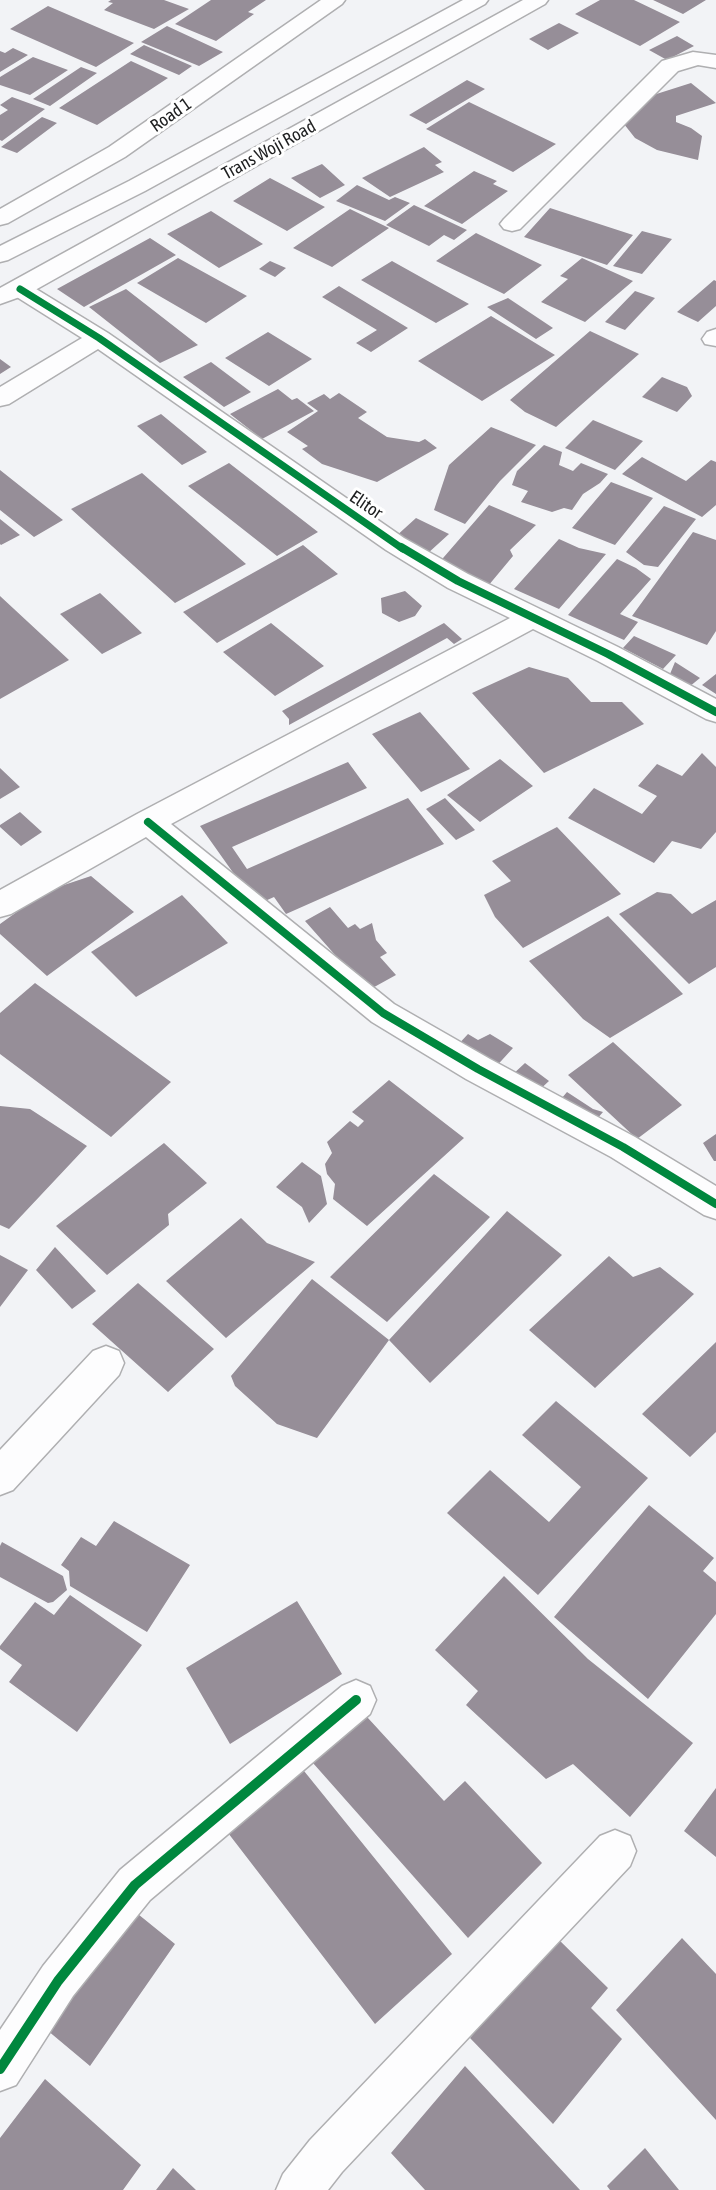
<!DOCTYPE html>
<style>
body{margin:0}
canvas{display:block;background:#f2f3f6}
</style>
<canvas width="716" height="2190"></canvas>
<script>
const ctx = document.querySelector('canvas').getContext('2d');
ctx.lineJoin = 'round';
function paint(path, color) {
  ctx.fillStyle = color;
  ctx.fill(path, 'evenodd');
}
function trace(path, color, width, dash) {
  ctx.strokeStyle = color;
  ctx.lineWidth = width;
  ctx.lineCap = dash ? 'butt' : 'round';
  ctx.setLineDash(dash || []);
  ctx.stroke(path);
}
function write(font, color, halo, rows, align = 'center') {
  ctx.font = font + ' "Asap Condensed",sans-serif';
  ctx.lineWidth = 6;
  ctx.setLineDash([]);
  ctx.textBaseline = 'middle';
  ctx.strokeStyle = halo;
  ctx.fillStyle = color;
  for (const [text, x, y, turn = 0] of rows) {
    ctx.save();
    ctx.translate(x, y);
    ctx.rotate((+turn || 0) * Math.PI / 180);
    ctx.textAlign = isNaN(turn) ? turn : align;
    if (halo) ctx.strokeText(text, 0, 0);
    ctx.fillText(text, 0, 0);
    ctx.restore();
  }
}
paint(new Path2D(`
 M111,0H164L189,9L154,29L104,10L113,3L108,2Z
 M211,0H266L248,12L254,14L216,41L175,24Z
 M600,0H634L680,22L640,46L575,14Z
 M653,0H706L683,14Z
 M48,6L134,43L96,67L10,29Z
 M559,23L579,33L548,50L529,39Z
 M167,26L223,52L199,66L141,42Z
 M677,36L694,46L667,60L649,50Z
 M144,45L192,66L179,75L130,54Z
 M13,48L28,55L0,72V51L5,53Z
 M33,57L68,70L30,95L0,85V77Z
 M131,61L168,78L97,125L59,108Z
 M81,67L97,73L50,106L33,99Z
 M467,80L485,89L426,124L409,115Z
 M691,83L716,103L676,116V122L691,128L702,136L698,160L657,150L635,138L620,119L647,97Z
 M12,97L45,109L2,141L0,140V115L8,110L0,105Z
 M469,102L556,144L513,172L426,129Z
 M42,117L57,123L17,153L1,147Z
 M424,147L442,162L435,165L444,172L390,197L362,178Z
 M322,164L345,185L320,198L291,178Z
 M474,171L497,181L493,184L508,191L462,224L424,206Z
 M270,178L325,207L287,231L233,201Z
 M357,185L389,200L395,197L410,203L385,221L336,201Z
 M414,205L467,230L454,240L444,235L429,246L386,225Z
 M550,208L633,235L607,265L524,237Z
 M350,209L389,228L332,267L293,248Z
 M211,211L263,244L219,268L167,234Z
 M642,231L672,239L642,274L613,266Z
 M476,233L542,265L504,294L436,261Z
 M150,238L176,255L84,307L57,289Z
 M178,258L247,296L206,323L137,283Z
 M582,258L633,281L585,322L541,302L568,279L560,276Z
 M270,261L286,268L275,277L259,269Z
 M392,261L469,304L436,323L361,280Z
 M714,280L716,281V306L698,322L677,312Z
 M339,286L408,328L371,352L356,343L377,330L322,297Z
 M126,289L198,345L160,363L89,307Z
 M635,291L655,298L625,330L605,322Z
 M508,298L553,328L536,339L487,307Z
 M491,316L555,355L482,401L418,361Z
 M590,331L639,354L556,427L525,412L510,400Z
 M268,332L312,359L269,386L225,358Z
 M0,359L11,367L0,374Z
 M211,362L251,392L224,407L183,377Z
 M662,377L687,387L692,396L677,412L642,397Z
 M278,389L292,400L297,398L314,411L262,439L230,414Z
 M339,393L367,412L358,418L387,437L419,442L425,439L437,448L377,482L322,464L302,449L308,446L287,432L318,411L307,403L324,394L330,399Z
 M161,414L207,452L182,465L137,426Z
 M593,420L643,441L615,470L565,448Z
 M491,427L536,445L500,481L465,524L434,510L449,465Z
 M544,445L562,452L559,465L573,471L581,463L608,474L600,483L583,494L572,510L564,508L552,512L521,502L528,491L512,485L517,471Z
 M642,457L686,481L711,460L716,462V505L702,517L622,474Z
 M229,463L318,532L277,556L188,486Z
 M0,470L63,520L34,537L0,510Z
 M142,473L246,564L175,603L71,509Z
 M611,482L653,498L615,545L572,528Z
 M489,505L536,525L510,550L513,556L488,586L437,565Z
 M664,506L696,519L658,567L644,565L626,552Z
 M416,518L449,534L427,554L394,538Z
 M0,519L20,535L1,545L0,544Z
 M693,532L716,540V631L707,645L632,616Z
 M559,539L579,548L606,554L559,609L514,589Z
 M303,545L338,574L217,643L183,612Z
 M617,559L636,568L651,579L620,614L638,622L624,640L568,615Z
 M405,591L422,606L415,616L399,622L382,613L381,598Z
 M100,593L142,633L102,654L60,614Z
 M0,596L69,660L0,699Z
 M271,623L324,666L275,696L223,652Z
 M444,623L462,639L454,644L447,638L289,725V719L282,711Z
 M634,636L676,655L663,669L623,648Z
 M675,662L700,678L689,687L670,674Z
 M529,667L568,678L591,702H622L644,724L544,773L472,693Z
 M716,674V694L702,685Z
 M420,712L470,769L421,792L372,734Z
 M702,753L716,767V832L701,849L672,841L654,863L568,818L594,788L642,814L657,796L638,786L657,764L682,776Z
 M500,759L533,786L480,822L447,795Z
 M348,762L367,788L232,847L247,869L408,798L444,844L286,914L274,897L256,905L200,826Z
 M0,768L20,787L0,799Z
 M445,798L475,830L456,840L426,809Z
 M20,812L42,832L21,846L0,827V825Z
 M557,827L621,894L523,948L495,917L484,895L511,881L492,861Z
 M91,876L134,912L47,976L0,934V924L46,891Z
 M657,892L671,894L692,914L716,900V967L689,984L619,914Z
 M182,895L228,943L136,997L91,952Z
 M330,907L348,928L355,924L360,929L372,923L376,940L387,953L380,957L396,975L367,991L305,921Z
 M608,916L683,994L610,1038L583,1019L529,961Z
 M35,983L171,1082L111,1137L0,1054V1013Z
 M468,1034L478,1040L490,1034L513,1048L492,1071L455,1048Z
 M613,1042L682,1105L637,1139L568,1075Z
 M525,1063L549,1081L534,1095L511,1076Z
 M389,1080L464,1138L367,1226L333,1199L335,1184L327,1174L325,1164L332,1153L327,1142L350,1121L358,1127L364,1121L352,1112Z
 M567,1092L593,1109L603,1112L590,1127L556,1105Z
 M0,1106L30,1109L87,1146L9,1229L0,1225Z
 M716,1134V1161H714L703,1143Z
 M164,1143L207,1183L168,1214L169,1225L107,1275L56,1226Z
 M302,1162L321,1176L327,1204L309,1223L302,1207L276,1187Z
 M434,1174L490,1217L387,1322L330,1277Z
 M507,1211L562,1255L430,1383L389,1340Z
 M241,1218L267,1243L315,1262L226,1338L166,1281Z
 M55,1247L96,1291L72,1309L36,1270Z
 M0,1255L28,1270L0,1307Z
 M609,1256L633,1277L660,1267L694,1294L595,1388L529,1330Z
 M312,1279L389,1340L317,1438L277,1424L235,1386L231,1376Z
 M138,1283L214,1349L168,1392L92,1324Z
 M716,1342V1432L690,1457L642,1414Z
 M556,1401L648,1478L538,1595L447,1513L490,1470L549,1522L581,1487L522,1435Z
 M649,1505L714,1558L703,1571L716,1582V1614L648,1699L554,1617Z
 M114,1521L190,1565L147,1632L70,1586L69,1571L61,1565L81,1537L96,1546Z
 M2,1542L63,1576L67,1590L53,1602L48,1603L0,1577V1546Z
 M504,1576L588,1659L693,1743L630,1817L573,1764L546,1779L466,1705L478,1691L435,1650Z
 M70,1595L142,1645L77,1732L9,1682L22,1665L0,1649V1646L35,1602L54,1615Z
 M297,1601L342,1674L230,1744L186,1668Z
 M357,1706L444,1801L465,1781L542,1863L468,1938L305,1754Z
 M300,1766L452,1954L375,2024L225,1829Z
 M716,1788V1857L684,1831Z
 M128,1906L175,1944L90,2066L41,2025Z
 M556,1937L608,1988L591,2008L622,2039L553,2124L470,2038Z
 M682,1938L716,1974V2120L616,2010Z
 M465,2066L580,2190H425L391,2153Z
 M45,2079L141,2165L123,2190H0V2138Z
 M645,2148L679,2190H610L607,2186Z
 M173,2168L196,2190H156Z`), '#968e98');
const street = new Path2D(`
 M321,0H345L342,4L125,157L8,223L0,225V209L109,147Z
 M693,52L716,55V68L698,65L678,71L520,229L512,231L504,229L500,224L504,219L662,61Z
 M20,282L28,284L108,333L404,538L468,574L618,647L716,699V722L706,719L598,661L533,629L171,824L394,1004L490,1059L635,1137L716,1186V1219L704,1215L611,1157L466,1079L372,1022L146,837L11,914L0,917V890L137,814L510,618L448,588L386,550L98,349L9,404L0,406V387L82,338L12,294L8,289L12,284Z
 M716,329V346L705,344L702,339L707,332Z
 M106,1346L119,1351L124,1363L119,1375L13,1490L0,1495V1450L93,1351Z
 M356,1680L370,1686L376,1700L370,1714L150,1900L73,1996L16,2085L0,2091V2030L43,1966L120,1870L342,1686Z
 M615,1830L630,1836L636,1851L630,1866L342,2172L328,2190H276L283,2174L310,2140L600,1836Z`);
const secondary = new Path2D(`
 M463,0H488L485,4L145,191L8,260L0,262V246L129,181Z
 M523,0H548L545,4L28,294L0,304V288Z`);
trace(street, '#afafb1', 3);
trace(secondary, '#afafb1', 3);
paint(street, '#fdfdfe');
paint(secondary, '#fdfdfe');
trace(new Path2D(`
 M20,289L99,338L403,549`), '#00873e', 7);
trace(new Path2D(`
 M401,547L458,581L608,654L716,712
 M148,822L383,1013L478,1069L623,1147L716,1204`), '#00873e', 8);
trace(new Path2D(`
 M0,2069L58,1981L135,1885L356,1700`), '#00873e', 10);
write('18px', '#1e1f20', '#fff', [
 ["Road 1",171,115,-35],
 ["Trans Woji Road",269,150,-29],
 ["Elitor",366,505,34]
]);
</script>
